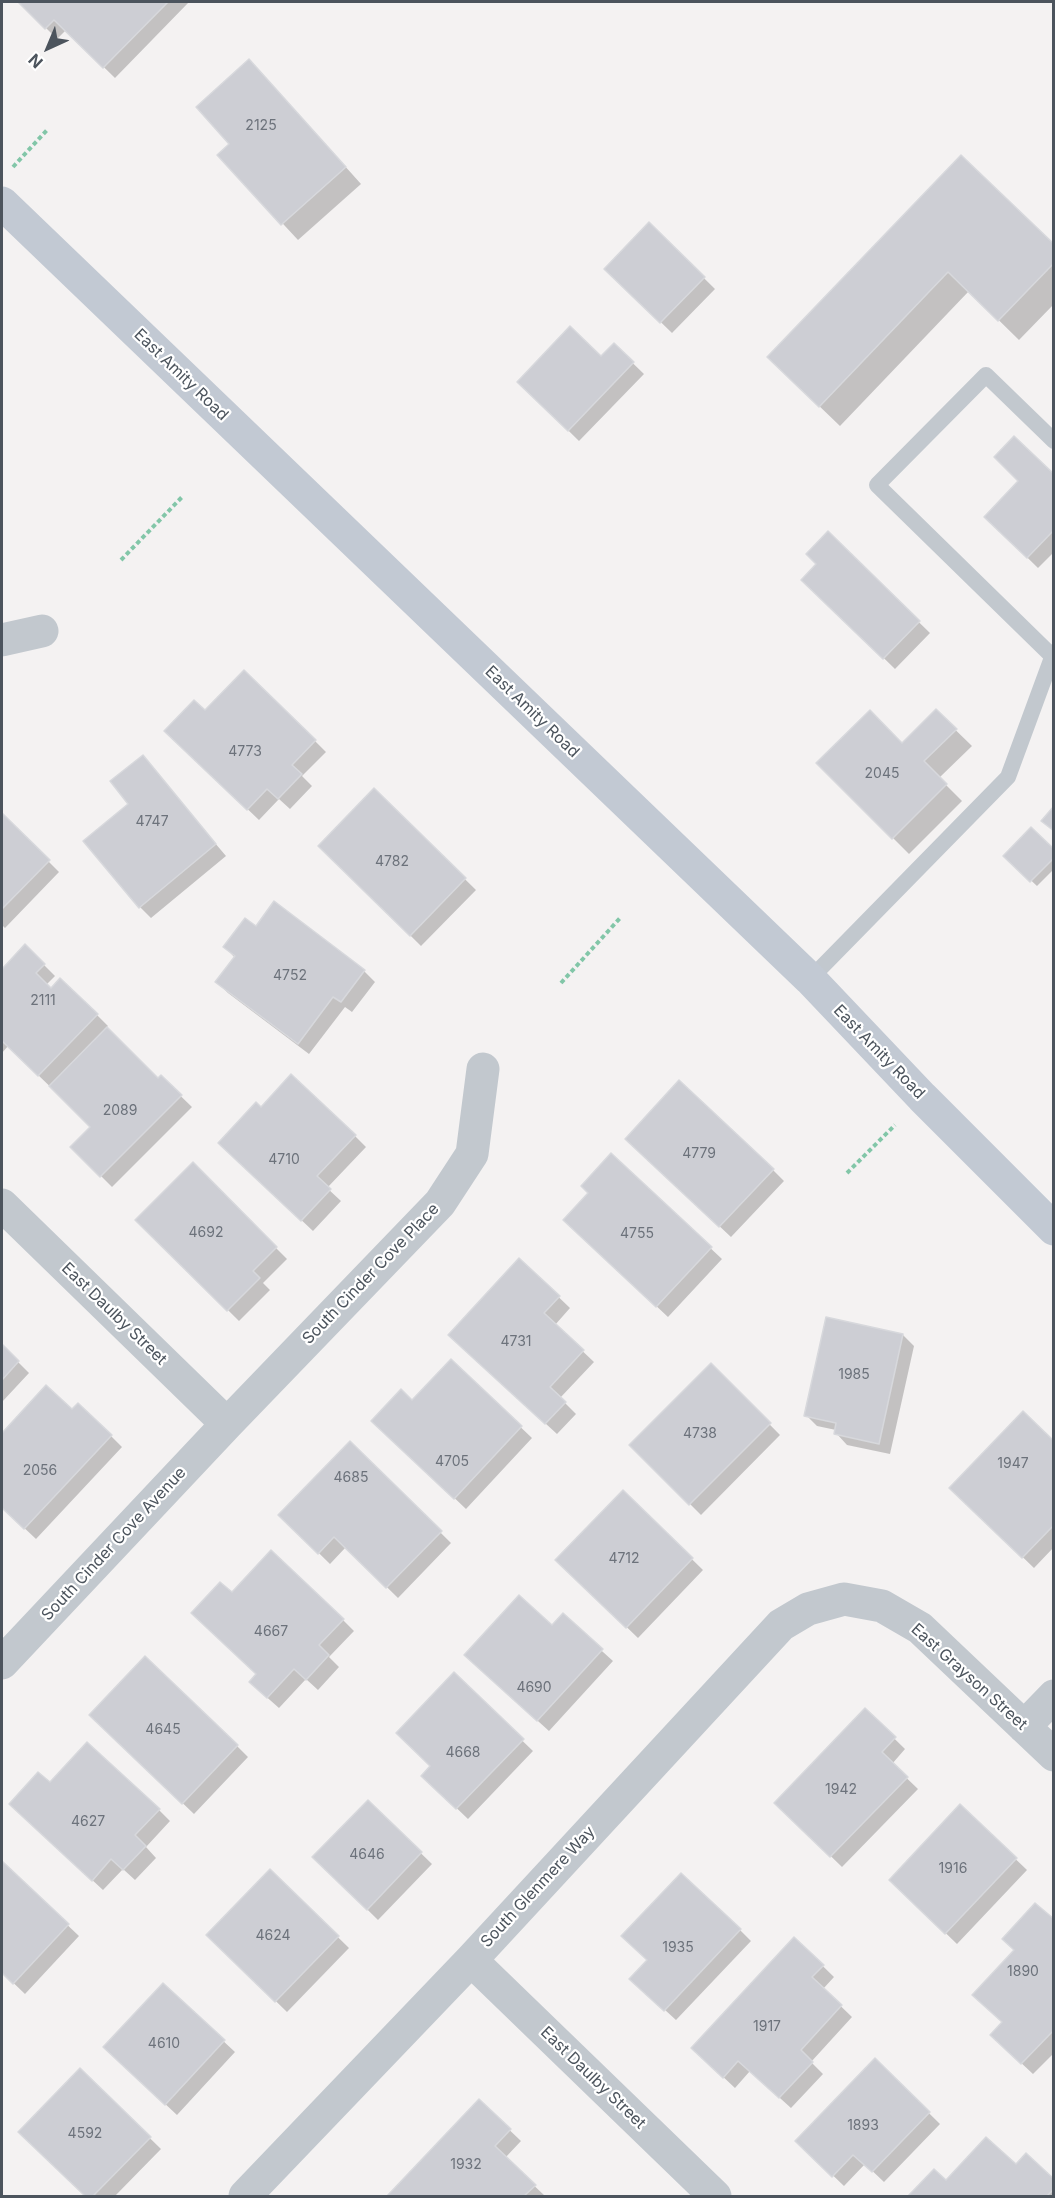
<!DOCTYPE html>
<style>
body{margin:0}
#map{position:relative;width:1055px;height:2198px;overflow:hidden;background:#f4f2f2;font-family:Inter,sans-serif}
canvas{display:block}
.frame{position:absolute;inset:0;border:3px solid #4c545d;pointer-events:none}
.north{position:absolute;left:18px;top:18px;width:60px;height:60px;-webkit-text-stroke:4px #fff;paint-order:stroke;rotate:224deg;font-size:16px;font-weight:700;line-height:24px;text-align:center;color:#4c545d}
.north::after{content:'';display:block;margin:auto;width:21px;height:27px;background:#4c545d;clip-path:polygon(50% 0,100% 100%,50% 72%,0 100%)}
</style>
<div id="map">
<canvas width="1055" height="2198"></canvas>
<div class="frame"></div>
<div class="north">N</div>
</div>
<script>
const ctx = document.querySelector('canvas').getContext('2d');
ctx.lineJoin = 'round';
function paint(path, color) {
  ctx.fillStyle = color;
  ctx.fill(path, 'evenodd');
}
function trace(path, color, width, dash) {
  ctx.strokeStyle = color;
  ctx.lineWidth = width;
  ctx.lineCap = dash ? 'butt' : 'round';
  ctx.setLineDash(dash || []);
  ctx.stroke(path);
}
function write(font, color, halo, rows, align = 'center') {
  ctx.font = font + ' Inter,sans-serif';
  ctx.lineWidth = 4.5;
  ctx.setLineDash([]);
  ctx.textBaseline = 'middle';
  ctx.strokeStyle = halo;
  ctx.fillStyle = color;
  for (const [text, x, y, turn = 0] of rows) {
    ctx.save();
    ctx.translate(x, y);
    ctx.rotate((+turn || 0) * Math.PI / 180);
    ctx.textAlign = isNaN(turn) ? turn : align;
    if (halo) ctx.strokeText(text, 0, 0);
    ctx.fillText(text, 0, 0);
    ctx.restore();
  }
}
paint(new Path2D(`
 M20,2H189L115,78L66,30L57,39Z
 M265,77L361,184L298,240L219,155L231,144Z
 M961,157L1054,246V304L1019,340L969,291L840,426L789,377Z
 M649,224L715,289L672,333L606,269Z
 M614,345L644,374L579,441L519,382L601,358Z
 M1054,476V552L1038,568L986,517Z
 M828,534L930,633L895,669L804,580L818,564Z
 M936,711L972,746L939,778L962,801L909,854L818,763L902,744Z
 M205,713L315,741L326,752L302,776L312,786L290,809L279,799L259,820L177,742Z
 M142,757L226,856L151,918L140,907Z
 M374,790L476,890L421,946L320,846Z
 M2,815L59,872L5,928L2,925Z
 M1054,851V869L1037,886L1005,856Z
 M275,903L364,971L375,982L352,1012L345,1007L309,1054L228,993L217,982L235,958L225,947L256,928Z
 M25,946L55,976L46,985L51,990L97,1015L108,1026L106,1028L158,1080L161,1077L192,1107L112,1187L72,1147L92,1127L8,1046L2,1053V971Z
 M261,1109L355,1136L366,1147L327,1188L341,1201L313,1231L231,1154Z
 M638,1150L773,1170L784,1181L731,1237Z
 M611,1155L722,1259L668,1317L576,1231L590,1193Z
 M193,1165L287,1259L263,1283L270,1290L239,1321L137,1220Z
 M520,1260L570,1308L555,1325L594,1362L560,1398L576,1414L557,1434L461,1346Z
 M903,1335L914,1346L890,1454L847,1445L836,1433V1430L817,1426L806,1415Z
 M2,1346L29,1373L2,1402Z
 M451,1361L532,1438L466,1509L384,1431Z
 M711,1365L780,1435L701,1515L631,1445Z
 M46,1387L72,1411L111,1436L122,1447L36,1539L2,1507V1435Z
 M350,1443L451,1543L398,1598L346,1547L330,1564L280,1515Z
 M1054,1443V1547L1034,1568L951,1488Z
 M623,1492L703,1570L638,1638L557,1560Z
 M232,1594L343,1620L354,1631L329,1657L339,1667L318,1690L306,1679L279,1708L262,1693Z
 M563,1616L613,1661L549,1731L477,1666L552,1627Z
 M454,1675L533,1751L468,1819L423,1776L432,1766Z
 M865,1710L905,1749L892,1764L918,1789L842,1867L776,1803Z
 M102,1726L237,1746L248,1757L194,1814Z
 M50,1784L159,1810L170,1821L146,1847L156,1858L135,1880L123,1869L103,1890L22,1815Z
 M368,1802L432,1864L378,1920L314,1857Z
 M960,1806L1027,1870L957,1944L902,1891Z
 M2,1863L79,1936L25,1994L2,1972Z
 M270,1871L349,1948L287,2012L208,1935Z
 M1054,1921V2053L1033,2074L1003,2046V2022Z
 M740,1930L751,1941L676,2020L642,1989L649,1960Z
 M795,1939L834,1977L823,1989L852,2017L811,2062L823,2074L791,2108L750,2071L735,2088L704,2059Z
 M163,1985L235,2052L177,2115L116,2058Z
 M875,2060L940,2124L884,2182L865,2164L844,2186L797,2141Z
 M80,2070L161,2149L115,2196H87L20,2132Z
 M479,2101L521,2141L505,2158L545,2196H389Z
 M1016,2166L1054,2181V2196H910L934,2171L946,2182Z`), '#0003');
const building = new Path2D(`
 M18,2H168L103,68L54,20L45,29Z
 M249,59L346,167L281,225L217,155L229,144L196,107Z
 M961,155L1054,244V263L998,321L948,272L819,407L767,357Z
 M649,222L705,277L660,323L604,269Z
 M570,326L601,356L614,343L634,362L568,431L517,382Z
 M1014,436L1054,474V530L1027,558L984,517L1018,481L994,457Z
 M828,531L920,621L883,659L801,580L816,564L806,554Z
 M244,670L316,740L292,765L302,774L278,799L267,789L247,810L164,731L194,700L205,710Z
 M936,709L957,729L924,761L947,784L892,839L816,763L870,710L902,743Z
 M143,755L216,844L139,908L83,841L128,804L110,781Z
 M374,788L466,878L410,936L318,846Z
 M1054,806V831L1041,821Z
 M2,813L50,860L2,909Z
 M1031,827L1054,849V858L1030,882L1003,856Z
 M274,901L365,970L341,1002L333,997L298,1044L215,982L235,956L223,947L245,918L256,926Z
 M25,944L45,964L36,973L51,988L60,978L98,1014L38,1076L2,1041V969Z
 M107,1027L158,1078L161,1075L182,1095L100,1177L70,1147L90,1127L49,1086Z
 M291,1074L356,1135L317,1176L331,1189L301,1221L218,1143L256,1102L261,1107Z
 M679,1080L774,1169L719,1227L625,1139Z
 M611,1153L712,1247L656,1307L563,1220L588,1193L581,1186Z
 M193,1162L277,1247L253,1271L260,1278L227,1311L135,1220Z
 M519,1258L560,1296L544,1313L584,1350L550,1387L566,1402L545,1424L448,1335Z
 M826,1317L903,1334L879,1444L834,1434L836,1423L804,1416Z
 M2,1344L19,1361L2,1380Z
 M451,1359L522,1426L454,1499L371,1421L401,1389L412,1400Z
 M711,1363L771,1423L689,1505L629,1445Z
 M46,1385L72,1409L78,1403L112,1435L24,1529L2,1508V1433Z
 M1023,1411L1054,1441V1525L1022,1558L949,1488Z
 M350,1441L442,1531L386,1588L334,1537L318,1554L278,1515Z
 M623,1490L693,1558L626,1628L555,1560Z
 M271,1550L344,1619L319,1645L329,1655L306,1680L294,1669L267,1698L249,1682L256,1674L191,1613L220,1582L232,1592Z
 M519,1595L552,1625L563,1613L603,1649L537,1721L464,1655Z
 M145,1656L238,1745L182,1804L89,1715Z
 M454,1672L524,1739L456,1809L421,1776L430,1766L396,1733Z
 M865,1708L896,1737L882,1752L908,1777L830,1857L774,1803Z
 M87,1742L160,1809L135,1835L146,1846L123,1870L111,1859L92,1881L9,1804L38,1772L50,1782Z
 M368,1800L422,1852L367,1910L312,1857Z
 M960,1804L1017,1858L945,1934L889,1880Z
 M2,1861L69,1924L13,1984L2,1973Z
 M270,1869L339,1936L275,2002L206,1935Z
 M681,1873L741,1929L664,2011L629,1979L647,1960L621,1936Z
 M1035,1903L1054,1919V2030L1021,2064L990,2035L1002,2022L972,1995L1014,1950L1002,1939Z
 M794,1937L824,1965L812,1977L842,2005L801,2050L813,2062L779,2098L738,2061L723,2078L691,2048Z
 M163,1983L225,2040L165,2105L103,2047Z
 M875,2058L930,2112L872,2172L853,2155L832,2177L795,2141Z
 M80,2068L151,2137L93,2196H85L18,2132Z
 M479,2099L511,2129L495,2146L536,2185L524,2196H387Z
 M986,2137L1016,2164L1026,2153L1054,2179V2189L1047,2196H908L934,2169L946,2180Z`);
paint(building, '#cdced4');
trace(building, '#d7d8dc', 1.5);
trace(new Path2D(`
 M13,167L47,130
 M121,560L183,496
 M561,983L621,917
 M847,1173L895,1125`), '#82c6a8', 4, [4.5, 3]);
trace(new Path2D(`
 M1051,655L877,485L986,375L1054,441
 M810,979L1008,777L1054,652`), '#c2c8ce', 16);
trace(new Path2D(`
 M2,640L42,631
 M2,1205L227,1424
 M2,1663L227,1424L440,1203L472,1154L483,1069
 M1024,1727L1054,1696
 M471,1960L715,2196
 M245,2196L471,1960L781,1625L808,1609L844,1599L882,1606L920,1628L1054,1755`), '#c2c8ce', 33);
trace(new Path2D(`
 M2,203L810,979L922,1097L1054,1229`), '#c2c9d3', 33);
write('14px', '#6c727b', null, [
 ["2125",261,126],
 ["4773",245,752],
 ["2045",882,774],
 ["4747",152,822],
 ["4782",392,862],
 ["4752",290,976],
 ["2111",43,1001],
 ["2089",120,1111],
 ["4779",699,1154],
 ["4710",284,1160],
 ["4692",206,1233],
 ["4755",637,1234],
 ["4731",516,1342],
 ["1985",854,1375],
 ["4738",700,1434],
 ["4705",452,1462],
 ["1947",1013,1464],
 ["2056",40,1471],
 ["4685",351,1478],
 ["4712",624,1559],
 ["4667",271,1632],
 ["4690",534,1688],
 ["4645",163,1730],
 ["4668",463,1753],
 ["1942",841,1790],
 ["4627",88,1822],
 ["4646",367,1855],
 ["1916",953,1869],
 ["4624",273,1936],
 ["1935",678,1948],
 ["1890",1023,1972],
 ["1917",767,2027],
 ["4610",164,2044],
 ["1893",863,2126],
 ["4592",85,2134],
 ["1932",466,2165]
]);
write('16px', '#4c545d', '#fff', [
 ["East Amity Road",181,375,44],
 ["East Amity Road",532,712,44],
 ["East Amity Road",879,1052,46],
 ["South Cinder Cove Place",371,1274,-46],
 ["East Daulby Street",114,1314,44],
 ["South Cinder Cove Avenue",114,1544,-47],
 ["East Grayson Street",969,1677,42],
 ["South Glenmere Way",538,1887,-47],
 ["East Daulby Street",593,2078,44]
]);
</script>
